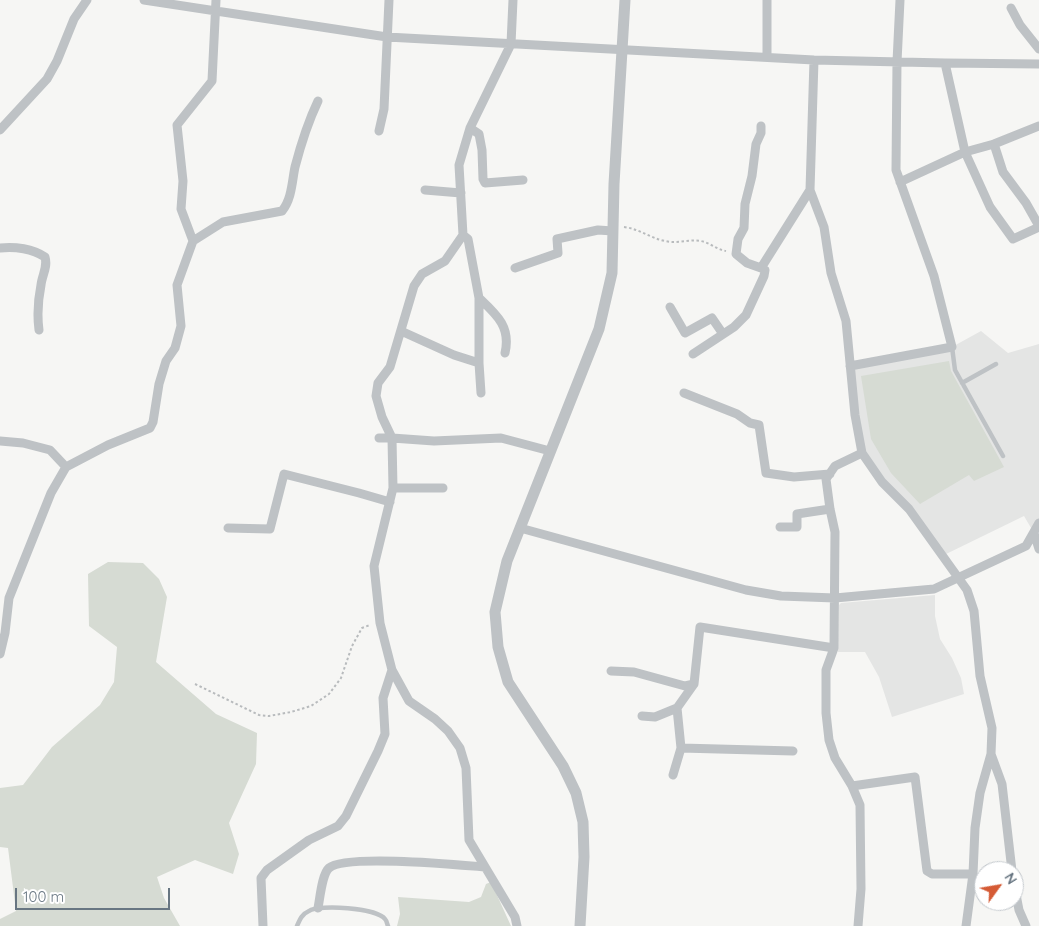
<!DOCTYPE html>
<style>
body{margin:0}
#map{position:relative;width:1039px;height:926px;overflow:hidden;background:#f6f6f4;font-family:Quicksand,sans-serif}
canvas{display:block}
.north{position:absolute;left:974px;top:861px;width:50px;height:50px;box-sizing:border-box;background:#fff;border:1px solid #c3c8cd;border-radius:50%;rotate:58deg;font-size:14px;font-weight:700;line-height:20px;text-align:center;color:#687682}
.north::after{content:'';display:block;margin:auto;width:18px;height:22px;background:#d55b35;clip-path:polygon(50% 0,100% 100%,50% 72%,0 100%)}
.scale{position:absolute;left:15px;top:888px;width:155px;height:22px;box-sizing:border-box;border:2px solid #687682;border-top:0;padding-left:6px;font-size:15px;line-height:18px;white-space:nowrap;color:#687682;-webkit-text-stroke:4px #fff;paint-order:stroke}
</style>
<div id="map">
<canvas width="1039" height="926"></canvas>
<div class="north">N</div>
<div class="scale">100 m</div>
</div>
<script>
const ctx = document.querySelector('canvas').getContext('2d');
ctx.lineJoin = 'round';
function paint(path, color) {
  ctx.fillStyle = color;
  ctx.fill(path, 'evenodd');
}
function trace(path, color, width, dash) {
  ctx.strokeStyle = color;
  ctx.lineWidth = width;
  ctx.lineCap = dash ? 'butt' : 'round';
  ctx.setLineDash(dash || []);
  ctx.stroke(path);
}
paint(new Path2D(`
 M981,331L1008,353L1039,344V523L1034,533L1024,516L942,556L862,453L850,366L952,347Z
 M935,595V616L940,639L952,658L961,678L964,694L892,717L879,677L865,652H838L839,605L841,603Z`), '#e4e5e4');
paint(new Path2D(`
 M949,361L951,371L1004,467L974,481L969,475L920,504L891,473L871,439L861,376Z
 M108,562L143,563L159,579L167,597L156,662L216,714L257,733L256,764L229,823L239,854L233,874L195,860L157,877L164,898L180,926H0V919L16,911L8,848L0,847V788L23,785L52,747L100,705L114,682L117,647L89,626L88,574Z
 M491,882L511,926H397L400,914L398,897L469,902L481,897L486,884Z`), '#d6dbd3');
trace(new Path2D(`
 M624,227C640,229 650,238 665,241C677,244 689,239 701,241C710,243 716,249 726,251
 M195,684L259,715L269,716L291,712L311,706L329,694L341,678L352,646L362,628L370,625`), '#b8bbbd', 2, [2.5, 2.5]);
trace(new Path2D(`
 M952,347L955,370L1003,456
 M962,383L996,364
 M297,926C300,919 302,914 309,911C319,904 377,908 385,919C387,921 387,924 388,926`), '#bec2c5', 4.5);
trace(new Path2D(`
 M144,0L387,37L814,60L945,63L1039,64
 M513,0L511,44L470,128L459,165L463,235L445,261L422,274L414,286L390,367L378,383L376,396L382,417L392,438L393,488L374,566L380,623L392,670L409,701L435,719L448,731L460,748L466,768L469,840L515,917L517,926
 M1011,8L1020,25L1039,49
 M767,57V0
 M814,60L810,190L824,227L831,273L846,321L855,415L862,453L882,482L909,509L967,590L974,611L980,676L992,728L991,754L980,793L975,828L973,874L966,926
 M945,63L965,152L990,207L1013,239L1039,227
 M761,126V133L756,144L752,176L745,204L744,228L738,239L736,254L747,263L761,268L810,190
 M470,128L479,134L482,150L483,179L485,183L523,180
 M0,130L47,79L57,61L74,19L87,0
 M379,131L384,109L389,0
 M994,144L1003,172L1026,203L1039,226
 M900,182L965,152L994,144L1039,126
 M425,190L461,193
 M463,235L468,239L479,298V363L481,393
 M193,241L223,222L282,211C292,199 292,181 295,167C301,144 308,122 318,101
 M0,248C15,246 33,249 45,257C48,267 42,275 41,285C38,300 37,315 39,330
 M515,268L558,253L557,239L598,230L613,231
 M479,298C497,315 511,327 505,353
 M670,307L685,333L712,318L723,334
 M401,331L454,355L479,363
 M693,354L734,327L746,315L764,276L765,270L761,268
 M850,366L952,347L934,276L896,170L897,62L900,0
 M684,393L737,414L750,423L759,425L766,473L794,477L830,474
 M379,438H392L434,441L501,438L550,451
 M0,441L23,443L50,450L66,467
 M393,488H443
 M780,527H797V514L830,509
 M228,528L270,529L284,474L359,493L390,502
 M520,528L746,590L781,596L835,598L934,589L1026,546L1039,523
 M1034,533L1039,549
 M0,654L5,633L9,598L51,493L66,467L108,445L150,428L153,422L159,384L166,361L175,348L181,326L177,285L193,241L181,209L183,181L177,125L212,81L216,0
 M611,671L634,672L685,686L694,684
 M642,716L655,717L677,708L694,684L700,627L834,648
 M681,748L793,751
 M991,754L1002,784L1012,871
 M673,775L681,748L677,708
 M852,786L915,777L927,871L932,874H973
 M1014,884L1019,910L1026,926
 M318,908C320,898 322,874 329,868C345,854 460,865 485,867
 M263,926L261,878L267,870L309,840L338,826L346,816L378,751L385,734L383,698L392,670
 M858,926L861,889L860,805L852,786L835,758L829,740L826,713V670L834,648L835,532L830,509L826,479L835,466L862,453`), '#bec2c5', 9);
trace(new Path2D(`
 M580,926L584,857L583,822L576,793L563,766L508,682L498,647L495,612L507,561L599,329L612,273L614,184L625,0`), '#bec2c5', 11);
</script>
